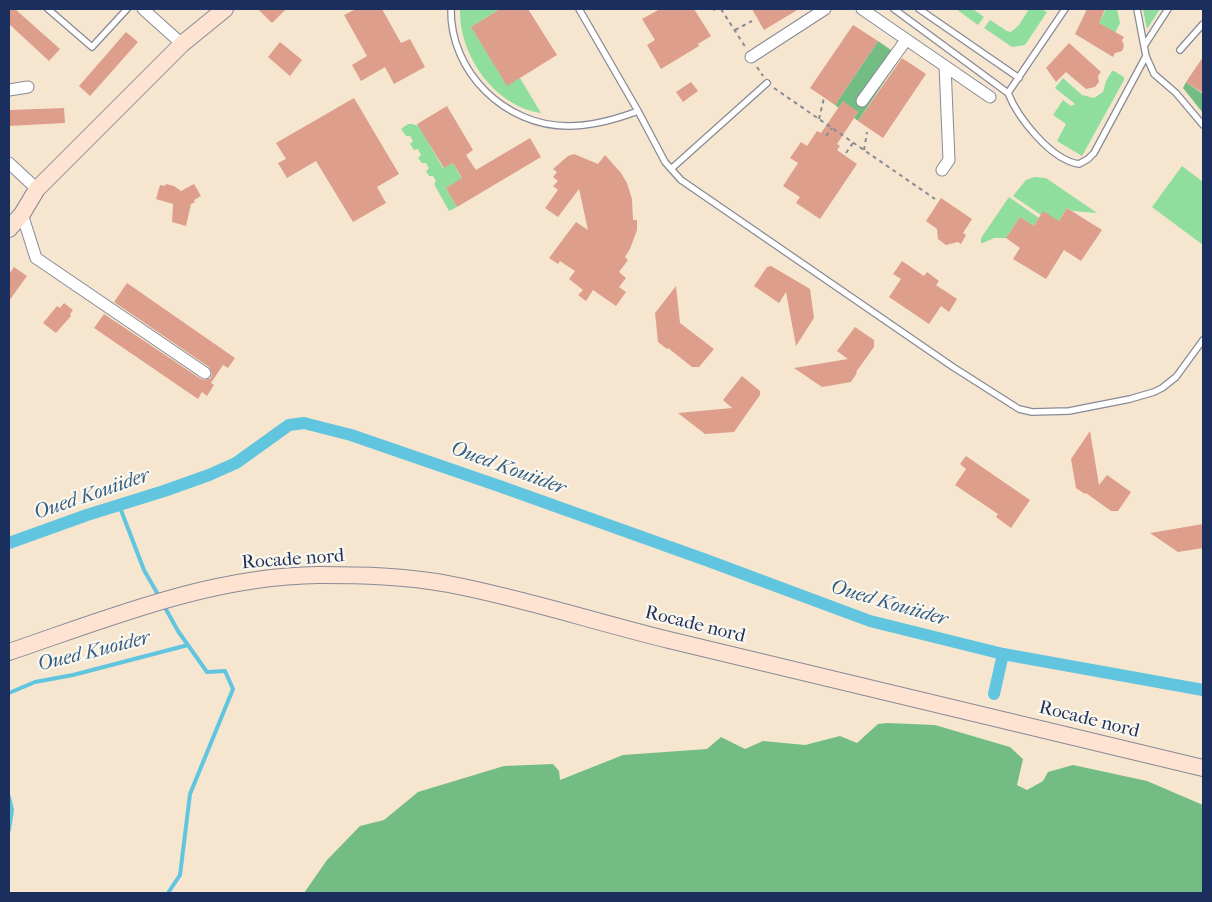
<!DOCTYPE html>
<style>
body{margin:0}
#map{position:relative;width:1212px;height:902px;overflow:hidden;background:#f6e6cf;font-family:"IM FELL French Canon",serif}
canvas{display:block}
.frame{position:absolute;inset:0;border:10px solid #1b2f5e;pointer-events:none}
</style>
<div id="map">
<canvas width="1212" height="902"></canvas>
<div class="frame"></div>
</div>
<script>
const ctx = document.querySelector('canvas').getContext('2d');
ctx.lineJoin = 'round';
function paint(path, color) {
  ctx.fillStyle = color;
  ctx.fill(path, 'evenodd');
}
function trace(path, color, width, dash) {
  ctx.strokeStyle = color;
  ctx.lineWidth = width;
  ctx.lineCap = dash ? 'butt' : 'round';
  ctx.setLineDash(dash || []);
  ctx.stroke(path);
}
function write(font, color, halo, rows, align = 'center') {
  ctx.font = font + ' "IM FELL French Canon",serif';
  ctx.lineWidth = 4.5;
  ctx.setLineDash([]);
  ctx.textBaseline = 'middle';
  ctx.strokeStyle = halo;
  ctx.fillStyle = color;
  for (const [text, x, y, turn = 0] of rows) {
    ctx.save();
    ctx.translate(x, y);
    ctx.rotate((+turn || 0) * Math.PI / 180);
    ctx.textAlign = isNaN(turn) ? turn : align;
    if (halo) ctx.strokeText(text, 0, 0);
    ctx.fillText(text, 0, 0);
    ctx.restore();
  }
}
paint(new Path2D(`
 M460,9H500L471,27L507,85L520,78L541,113C494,106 459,55 460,9Z
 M956,9H973L984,17L978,25Z
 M1029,9H1041L1047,12L1025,45L1012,47L984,28L990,20L1007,31L1011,32L1019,25Z
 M1106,9H1117L1120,23L1115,33L1099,23Z
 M1143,9H1160L1147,29Z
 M1112,71H1114L1124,77V80L1082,156L1057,141L1066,124L1053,115L1063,100L1071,106L1075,104L1055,88L1063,78L1082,95L1094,98L1103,92L1106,81Z
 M408,124H412L419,126L443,168L453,163L462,179L446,188L457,207L449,211L434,184L436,181L433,176H429L426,171L429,168L426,163H422L418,158L421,155L418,149L414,150L410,144L413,141L410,136H406L401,129Z
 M1182,166L1203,182V245L1152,207Z
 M1034,177L1046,178L1097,213L1073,211L1067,208L1059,221L1041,215L1013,196L1026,180Z
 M1009,197L1039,218L1034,226L1020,217L1006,238H994L983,243H981V238Z`), '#8fde9d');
paint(new Path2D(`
 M878,41L901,57L858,121L854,118L858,112L843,102L839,108L835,105Z
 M1186,82L1203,94V113L1183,88Z
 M887,723L935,725L1010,747L1023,759L1017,785L1027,790L1043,781L1048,772L1073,765L1147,781L1203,805V893H304L327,860L360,826L384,820L418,792L504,766L553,764L559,771L560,780L623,755L707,749L721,737L745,749L763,741L805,745L840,736L857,743L878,724Z`), '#73bd84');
trace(new Path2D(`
 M119,505L144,570L160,598
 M163,604L178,631L207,672L225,671L233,689L190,794L180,875L168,893
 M9,693L35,682L73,675L188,645
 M9,797L12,810L9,830`), '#61c5df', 4);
trace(new Path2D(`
 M9,543L87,515L164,491L209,475L236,463L289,425L304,423L351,435L502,487L706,560L870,621L1003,654L1203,690
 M994,694L1003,654`), '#61c5df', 12);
paint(new Path2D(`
 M9,9H15L60,49L49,61L9,24Z
 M258,9H286L272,23Z
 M356,9H382L401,43L410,39L425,67L394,84L385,67L361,81L352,65L367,56L344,15Z
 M500,9H528L557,55L507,86L471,27Z
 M660,9H694L711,36L698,44L699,46L661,69L647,45L655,40L642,19Z
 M752,9H799L764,30Z
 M1087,9H1105L1099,23L1124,37L1122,40L1124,46L1122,51L1115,53L1113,57L1075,34Z
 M853,25L878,41L835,105L810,88Z
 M126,32L138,42L90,96L79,86Z
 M280,42L302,60L290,76L268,57Z
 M1069,43L1101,72L1098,76L1099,82L1095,87L1086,89L1066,72L1056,82L1046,68Z
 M1203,57V93L1186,82Z
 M902,58L926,74L883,138L858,121Z
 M691,82L698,91L683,102L676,92Z
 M354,98L399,174L377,187L386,203L353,222L316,161L287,178L278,163L286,159L276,143Z
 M843,101L858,112L837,144L840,146L837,150L857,164L820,219L796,203L800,197L783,186L798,163L790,158L801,142L807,146L817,131L821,133Z
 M447,106L473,150L466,155L476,170L530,138L541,157L457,207L446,188L462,178L453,163L444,168L417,124Z
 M64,108L65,123L9,126V110Z
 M574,154L598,164L605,155L621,173L627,183L632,199L633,220H637V230L630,249L625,257L628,260L619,272L626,278L619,287L626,292L616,306L593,290L586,301L578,295L583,290L569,279L575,271L560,261L558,264L549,258L576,222L588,230L579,189L558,217L545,208L558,190L553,186L558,181L553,177L557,172L553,169L568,156Z
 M166,184L174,186L181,191L194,184L201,196L194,200L195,202L191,204L186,226L172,222L173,204L156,199L160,185L165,186Z
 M941,198L972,219L963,233L966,235L961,244L958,242L946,245L938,239L937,229L926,221Z
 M1067,208L1102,230L1081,261L1064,250L1046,279L1013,259L1020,248L1006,238L1020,217L1034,226L1043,211L1059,221Z
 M902,261L924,276L927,272L939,281L936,285L957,299L949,312L941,306L929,324L889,297L901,279L893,274Z
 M771,266L810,289L814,318L796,346L786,292L779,303L754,286L767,267Z
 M14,267L27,276L9,301V274Z
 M127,283L235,358L228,368L223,365L211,383L214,385L207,396L202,392L198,399L94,328L104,314L201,379L205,380L211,378L212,373L209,367L114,302Z
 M676,286L680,323L714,349L699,367H692L668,348L667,349L658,342L655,313Z
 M64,303L73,310L70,314L71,316L56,333L43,323L57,306L60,308Z
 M855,327L874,340V347L856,372L857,373L851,382L822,387L794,368L848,359L837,351Z
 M742,376L760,391V395L734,432L705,434L678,413L732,408L723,400Z
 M1090,431L1099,485L1107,475L1131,492L1118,511H1111L1086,493L1085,494L1076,488L1071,459Z
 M966,456L1030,500L1011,528L996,517L998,514L955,485L966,469L960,464Z
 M1203,524V548L1178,552L1150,533Z`), '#de9e8c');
const lane = new Path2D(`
 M48,9L92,47L127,9
 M451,9C450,72 505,126 568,126C591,126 617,119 638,111
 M579,9L638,111L665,162L681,180L953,367L1019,409L1032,412L1069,411L1130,399L1154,392L1162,388L1176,377L1203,340
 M894,9L1008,93
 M919,9L1019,78
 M1065,9L1008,93C1018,118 1051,160 1079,164L1088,159L1094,153L1146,56L1144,46L1168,9
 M1137,9L1144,46
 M1180,50L1203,24
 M1146,56L1154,74L1176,93L1203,125
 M671,169L767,83`);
const street = new Path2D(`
 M143,9L182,44
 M862,9L990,97
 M751,57L825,9
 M9,90L28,87
 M862,101L906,40
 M9,163L37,189
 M942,170L949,160L945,66
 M22,214L36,258L205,373`);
const secondary = new Path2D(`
 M9,229L22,214L37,189L182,44L225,9
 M9,652C109,618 211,576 319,575C362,575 405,576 448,584C523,598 595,622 669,640C847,682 1025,725 1203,768`);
trace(lane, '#888a96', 8);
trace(street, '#888a96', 13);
trace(secondary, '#888a96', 18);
trace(new Path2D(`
 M721,9L746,48
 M713,10L715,9
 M735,30L752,21
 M757,67L763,76
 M774,88L935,199
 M819,119L824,98
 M826,136L832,128
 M864,150L867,132
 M846,153L853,143`), '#888a96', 2, [4, 4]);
trace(lane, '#fff', 5.5);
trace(street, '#fff', 11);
trace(secondary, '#fee3d2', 16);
write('19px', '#1b2f5e', '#fbf7ec', [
 ["Rocade nord",293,560,-4],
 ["Rocade nord",695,625,14],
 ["Rocade nord",1089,720,14]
]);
write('italic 20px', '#305c85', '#fbf7ec', [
 ["Oued Kouiider",508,469,20],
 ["Oued Kouiider",92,495,-19],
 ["Oued Kouiider",889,604,16],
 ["Oued Kuoider",94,652,-14]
]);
</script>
